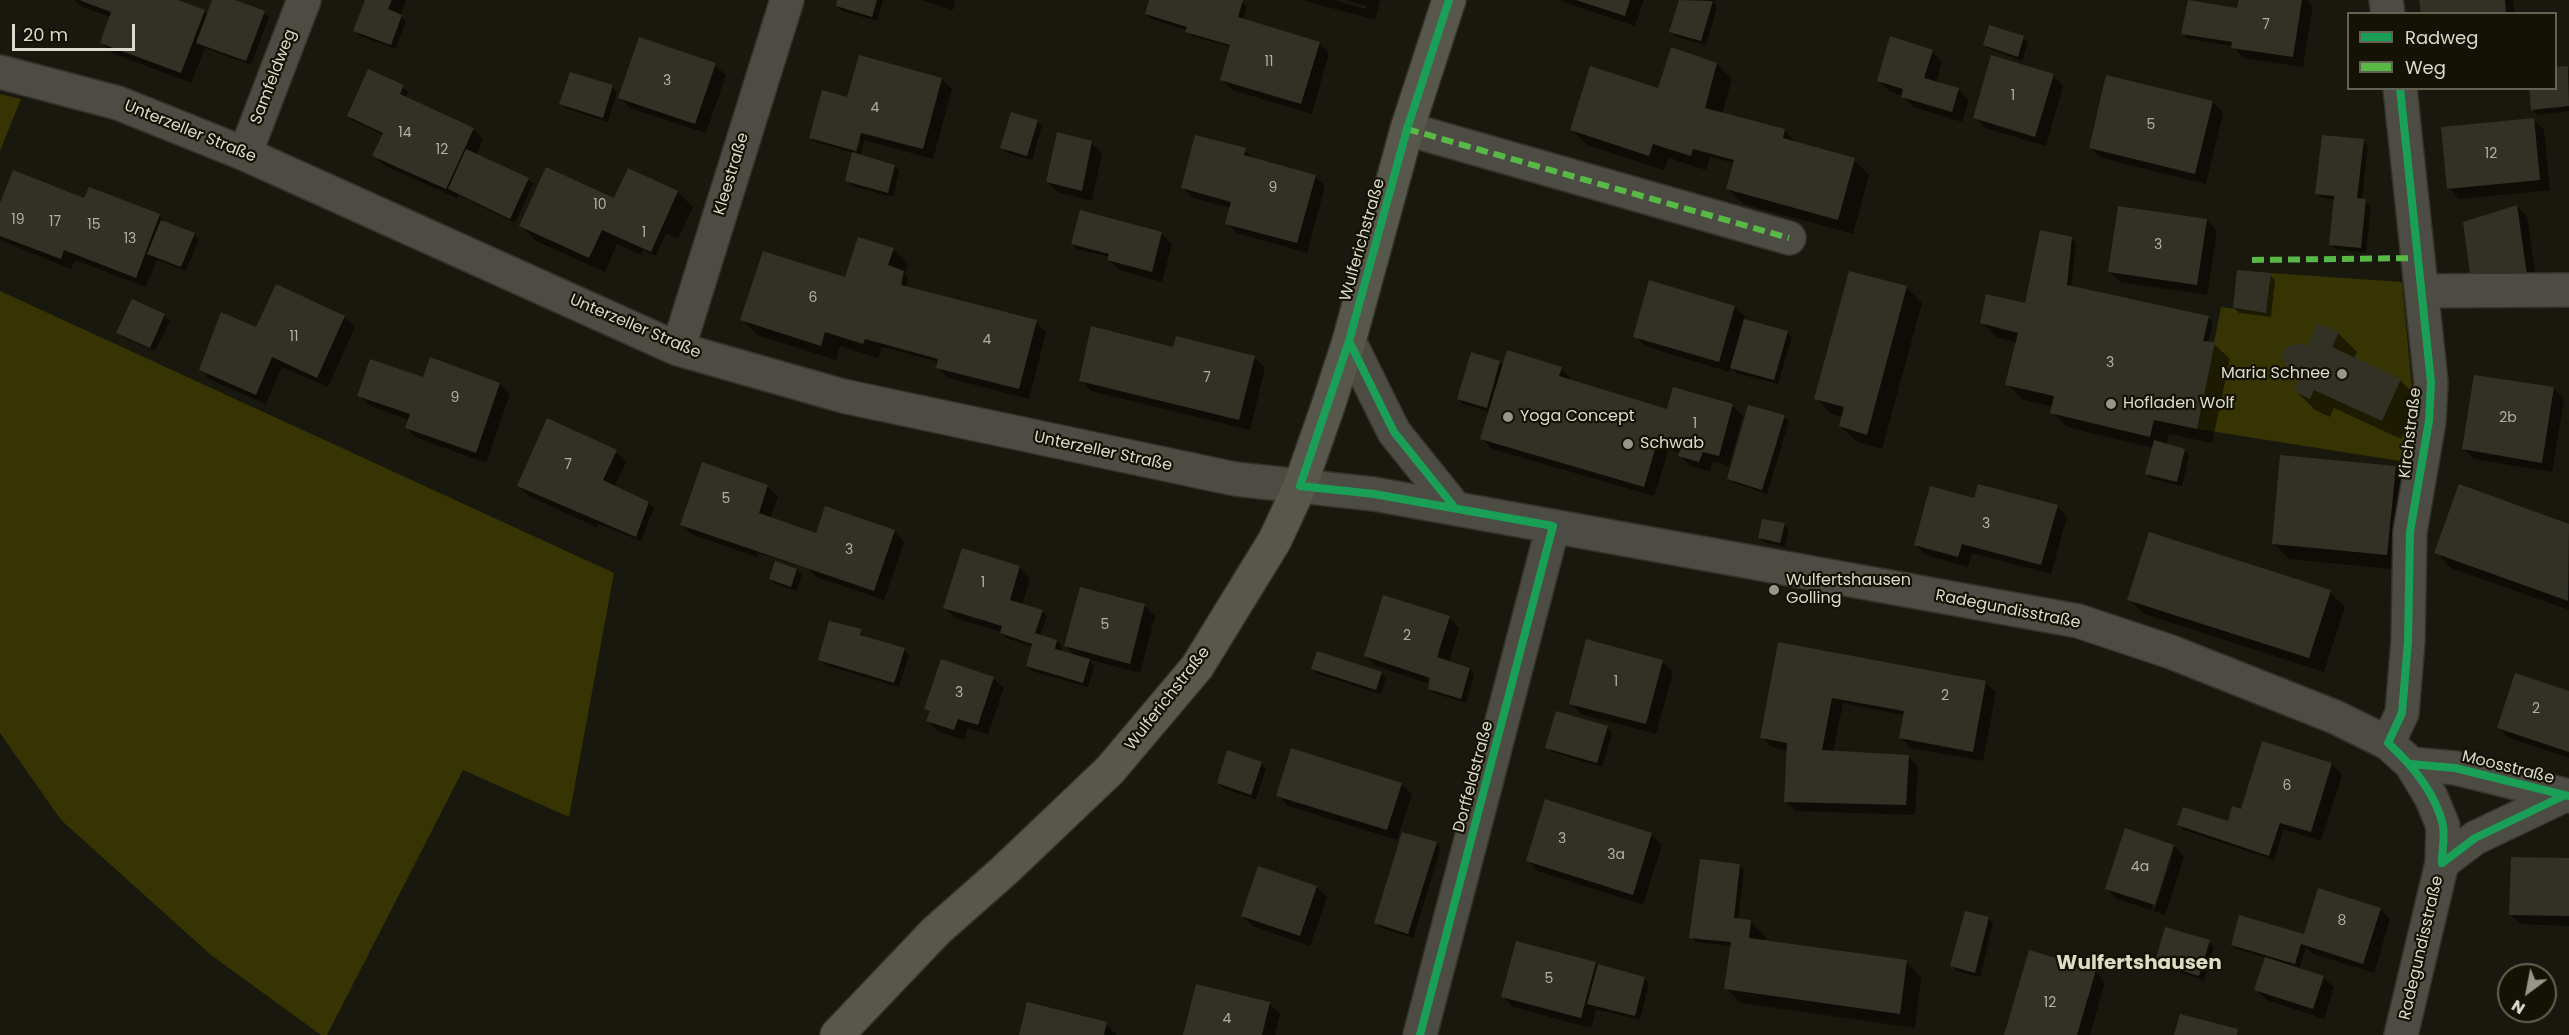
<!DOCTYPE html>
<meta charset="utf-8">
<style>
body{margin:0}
#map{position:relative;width:2569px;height:1035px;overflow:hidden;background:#19180e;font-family:Poppins,sans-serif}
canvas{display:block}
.legend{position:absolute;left:2347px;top:12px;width:210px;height:78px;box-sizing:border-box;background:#141303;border:2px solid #636354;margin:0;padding:8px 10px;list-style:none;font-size:18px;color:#dadace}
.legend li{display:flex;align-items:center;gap:12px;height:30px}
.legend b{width:30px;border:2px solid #636354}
.north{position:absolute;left:2497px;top:963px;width:60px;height:60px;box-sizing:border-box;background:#141303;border:2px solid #636354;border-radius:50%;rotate:212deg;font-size:16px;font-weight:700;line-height:24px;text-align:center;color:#dadace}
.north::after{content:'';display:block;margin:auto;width:21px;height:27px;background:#96968b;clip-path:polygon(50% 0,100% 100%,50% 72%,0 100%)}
.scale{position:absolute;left:12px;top:24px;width:123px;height:27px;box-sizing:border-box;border:3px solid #dadace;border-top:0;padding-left:8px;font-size:18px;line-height:21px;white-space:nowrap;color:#dadace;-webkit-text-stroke:4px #141303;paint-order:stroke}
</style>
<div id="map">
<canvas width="2569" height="1035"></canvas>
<ul class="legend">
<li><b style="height:8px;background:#1a9f57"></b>Radweg</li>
<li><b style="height:8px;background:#58b947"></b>Weg</li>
</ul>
<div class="north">N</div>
<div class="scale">20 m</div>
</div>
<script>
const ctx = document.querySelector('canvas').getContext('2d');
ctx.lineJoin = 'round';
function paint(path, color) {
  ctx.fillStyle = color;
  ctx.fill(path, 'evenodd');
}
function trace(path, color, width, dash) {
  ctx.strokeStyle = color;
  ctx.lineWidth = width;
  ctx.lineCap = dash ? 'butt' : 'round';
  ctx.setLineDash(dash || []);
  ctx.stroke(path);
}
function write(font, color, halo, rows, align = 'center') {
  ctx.font = font + ' Poppins,sans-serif';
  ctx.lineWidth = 4.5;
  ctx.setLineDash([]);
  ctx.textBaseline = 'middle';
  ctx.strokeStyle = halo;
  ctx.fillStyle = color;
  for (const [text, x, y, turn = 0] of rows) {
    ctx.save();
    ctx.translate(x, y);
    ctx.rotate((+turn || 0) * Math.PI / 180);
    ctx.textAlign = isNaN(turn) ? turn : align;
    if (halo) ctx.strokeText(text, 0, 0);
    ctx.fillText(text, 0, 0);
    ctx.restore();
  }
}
paint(new Path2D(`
 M0,94L21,99L0,151Z
 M2271,273L2402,282L2414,410L2400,461L2197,429L2221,307L2266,313Z
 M0,291L614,573L569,817L463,770L327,1035H321L211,955L61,820L0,733Z`), '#363402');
paint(new Path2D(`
 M75,0H175L204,11L208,15L214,0H231L264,13L269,17L251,65L205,48L191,83L112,53L102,43L111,17L82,7Z
 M366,0H406L400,16L406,21L396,49L360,36L355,31Z
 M839,0H883L877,21L842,11L837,6Z
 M921,0H955L953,10Z
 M1150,0H1237L1247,6L1243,20L1319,43L1329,53L1312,114L1232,90L1221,79L1231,47L1192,36L1187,30L1151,19L1146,14Z
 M1302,0H1334L1366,9L1367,6L1346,0H1380L1375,20Z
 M1558,0H1644L1635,26Z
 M1681,0H1715L1714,3L1717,7L1706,45L1676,37L1671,32Z
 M2240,0H2307L2313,6L2303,67L2243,58L2233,46L2188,39L2183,34L2238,11Z
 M2421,0H2513L2515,14H2422Z
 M2023,37L2028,42L2022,61L1989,49L1984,44Z
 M1932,51L1942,62L1936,83L1958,89L1969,100L1962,122L1913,107L1903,96L1889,91L1879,81Z
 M1717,64L1732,79L1722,114L1785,131L1798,144L1854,160L1869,175L1853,234L1743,204L1728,189L1735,163L1710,157L1706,170L1668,158L1664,170L1587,145L1572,130Z
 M715,65L726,75L706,133L630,108L620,97Z
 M2567,68L2569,70V111L2538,115L2533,110L2556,88V69Z
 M368,71L403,87L408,92L405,98L473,129L483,139L476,155L528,179L533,184L515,223L458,195L457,198L385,166L374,156L384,135L353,121L348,116Z
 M2053,75L2063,86L2046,146L1985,128L1975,117Z
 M942,79L952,89L933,159L864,140L860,156L894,166L899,171L893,197L852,186L847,181L861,139H857L854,153L815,142L810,137L848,99Z
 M612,87L617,92L608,122L565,108L560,103Z
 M2213,102L2223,113L2206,184L2101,158L2091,148Z
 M2533,120L2544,130L2550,190L2459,199L2449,188Z
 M1037,122L1042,126L1032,160L1007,153L1002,148Z
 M2363,141L2368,146L2362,200L2371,206L2366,253L2335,249L2330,244L2335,200L2322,198L2317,193Z
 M1091,143L1102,153L1092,201L1058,192L1047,182Z
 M1245,150L1254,159L1315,176L1325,186L1307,253L1237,233L1227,223L1231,208L1193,198L1182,187Z
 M90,189L159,216L168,224L194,234L199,239L186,271L157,260L146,287L75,260L71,269L0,240V208L85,200Z
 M677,192L693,207L678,239L666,233L656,256L643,250L641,255L617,244L605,272L536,241L521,226L615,200Z
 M2517,206L2527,217L2537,285L2482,284L2472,274Z
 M2207,220L2217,231L2207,295L2120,282L2110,271Z
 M1161,233L1172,244L1162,282L1119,270L1109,260L1110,257L1077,249L1072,244Z
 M2071,238L2076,243L2071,288L2208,317L2213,322L2208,343L2214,344L2230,359L2212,443L2169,434L2166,445L2184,450L2189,455L2182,486L2152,479L2147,474L2153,448L2067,427L2052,412L2053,407L2022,399L2007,384L2017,343L1997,337L1981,322L2027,304Z
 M893,249L908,264L905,274L908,278L906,288L1036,322L1046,332L1029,399L948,378L937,367L939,362L882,347L878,358L840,346L836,360L757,335L742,319L846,279Z
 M1850,272L1907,288L1922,303L1882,449L1856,441L1840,426L1843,417L1831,414L1816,398Z
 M2270,275L2275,280L2271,317L2239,313L2234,308Z
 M132,301L165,316L170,321L155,351L123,337L118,332Z
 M1735,307L1745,317L1744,320L1787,332L1792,337L1778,384L1736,373L1731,367L1729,372L1645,346L1635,336Z
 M344,317L355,327L328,387L282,367L266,404L211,380L200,369L255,328Z
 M2338,333L2357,352L2354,359L2400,380L2419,399L2401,439L2334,408L2330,417L2315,410L2296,391L2300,381L2288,370L2309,348Z
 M1174,349L1255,358L1265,368L1250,430L1091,391L1081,380Z
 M1472,354L1500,362L1503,366L1561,368L1571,379L1570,382L1668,411L1674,389L1733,406L1743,416L1729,466L1713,461L1710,471L1690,466L1680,455L1681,453L1669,449L1654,496L1492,449L1482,439L1490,412L1463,404L1459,399Z
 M424,379L500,384L510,394L486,463L417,438L406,428L409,420L370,406L359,395Z
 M2554,389L2564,399L2552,472L2474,459L2464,449Z
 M1784,417L1789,421L1767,494L1734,483L1729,478Z
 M616,452L626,462L614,487L649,503L654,508L641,541L598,524L596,527L529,496L518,485Z
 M2395,467L2410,482L2402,570L2289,559L2273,543Z
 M768,486L778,497L770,519L815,534L894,531L904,542L884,600L816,577L809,569L759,553L757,557L693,535L682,525Z
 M2460,486L2569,526V610L2451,568L2436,552Z
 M1975,500L2057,506L2067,517L2051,574L1972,553L1968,567L1926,555L1916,545Z
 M1784,525L1789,530L1785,547L1764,542L1759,537Z
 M963,550L1020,568L1030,578L1022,605L1042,611L1047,616L1040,636L1057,641L1062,646L1060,652L1077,657L1066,646L1081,589L1145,606L1155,616L1140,673L1088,659L1094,666L1088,687L1032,671L1027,666L1033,647L1006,638L1002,632L955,618L945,607Z
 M776,563L797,570L802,575L796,591L775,584L770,579Z
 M2330,592L2345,607L2324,672L2144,614L2129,599Z
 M1449,618L1459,628L1449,662L1470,669L1474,674L1466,703L1434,693L1429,688L1440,651L1438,650L1427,683L1376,666L1366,656Z
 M861,631L865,638L904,650L909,655L899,687L825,665L820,660Z
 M1779,644L1985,682L1996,692L1983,761L1911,748L1900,737L1904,715L1843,703L1833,752L1908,756L1918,767L1915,815L1796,811L1785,801L1788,751L1772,747L1761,737Z
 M1662,662L1673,672L1656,734L1581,714L1571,703Z
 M1313,669L1381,674L1386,678L1381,694L1318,674Z
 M993,678L1004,688L988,735L968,728L964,740L938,731L928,721L931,713L926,708Z
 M2569,692V758L2509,738L2498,728Z
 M1607,728L1612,733L1602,767L1552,752L1547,747Z
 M2263,743L2332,764L2342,775L2321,841L2284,829L2274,860L2184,830L2179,825L2228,823L2242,811Z
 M1261,763L1266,768L1256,799L1223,788L1218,783Z
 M1402,784L1412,794L1397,840L1288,806L1278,795Z
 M1651,834L1662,845L1643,905L1538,871L1528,860Z
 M1436,843L1441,848L1413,938L1381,928L1376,923Z
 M2174,846L2184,857L2165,915L2154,911L2174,850H2171L2151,910L2117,899L2106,888Z
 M2569,860V926L2521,924L2510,914Z
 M1739,865L1744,870L1738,920L1750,921L1766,937L1765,942L1906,962L1921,977L1915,1028L1741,1003L1726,988L1731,946L1696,942L1691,937Z
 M1316,887L1327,897L1310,946L1253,926L1242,916Z
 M2380,909L2390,919L2374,973L2313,954L2306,947L2299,969L2323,977L2334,987L2324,1019L2267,1000L2256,990L2266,958L2237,949L2232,944L2303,935Z
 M1988,918L1993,923L1980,977L1957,971L1952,966Z
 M1517,942L1644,978L1649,983L1640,1020L1596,1009L1591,1028L1513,1007L1503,996Z
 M2209,942L2214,947L2204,980L2161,967L2156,962Z
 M2095,971L2105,982L2090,1035H2006Z
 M1197,985L1270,1004L1280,1014L1275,1035H1185Z
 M1106,1024L1117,1035H1021Z`), '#0007');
paint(new Path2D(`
 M79,0H178L205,10L181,73L100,43L111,12Z
 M212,0H235L265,11L246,61L196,43Z
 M365,0H392L388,9L402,15L391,45L353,31Z
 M837,0H877L872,17L836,6Z
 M1149,0H1243L1238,17L1320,42L1301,104L1220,80L1230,45L1185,32L1187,27L1145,14Z
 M1576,0H1630L1625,16Z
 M1679,0L1713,1L1701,41L1669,32Z
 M2188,0L2237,8L2239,0H2302L2293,57L2231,48L2232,42L2181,34Z
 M2419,0H2505L2506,14H2421Z
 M1989,25L2024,36L2018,57L1983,45Z
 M1890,36L1933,50L1924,78L1959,88L1952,112L1901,97L1903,89L1877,81Z
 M639,37L716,63L695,124L618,98Z
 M1671,47L1717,63L1705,108L1785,129L1783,138L1855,158L1838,220L1726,189L1734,160L1693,149L1691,156L1653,144L1649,156L1570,130L1590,66L1658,88Z
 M859,55L942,78L923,149L861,133L856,151L809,138L822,90L847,97Z
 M1991,55L2054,74L2035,137L1973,118Z
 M2568,66L2569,106L2531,110L2529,88H2556V67Z
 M368,69L404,85L400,94L474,128L446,189L372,156L383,133L347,116Z
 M570,72L613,85L603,118L559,104Z
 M2106,75L2213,101L2195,174L2089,148Z
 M1011,112L1038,120L1027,156L1000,148Z
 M2534,118L2540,180L2447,189L2441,127Z
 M1057,132L1092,141L1082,191L1046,182Z
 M1195,135L1246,148L1244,155L1316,175L1297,243L1225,224L1231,202L1181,188Z
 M2322,135L2364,139L2357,198L2366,199L2361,248L2329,245L2334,196L2315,194Z
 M466,149L529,178L510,219L448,189Z
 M852,152L895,165L888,193L845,181Z
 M546,167L614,198L628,168L678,191L651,252L602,230L589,258L519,226Z
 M13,170L84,198L89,187L160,214L136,278L64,250L61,259L0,236V203Z
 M2517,205L2527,275L2470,274L2463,222Z
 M2118,206L2207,219L2197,285L2108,272Z
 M1080,210L1162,232L1152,272L1107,260L1109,254L1071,244Z
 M161,220L195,233L181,267L147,254Z
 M2040,230L2072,237L2067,285L2209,316L2203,341L2215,342L2197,429L2154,420L2150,437L2050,413L2054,396L2005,385L2018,333L1980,323L1986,294L2025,303Z
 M858,237L894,248L888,265L904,271L901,285L1037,320L1019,389L936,368L938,359L865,339L863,344L825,332L821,346L740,320L763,251L845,277Z
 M2237,270L2271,273L2266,313L2233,308Z
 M1849,271L1907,286L1867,435L1839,426L1844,407L1814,399Z
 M1649,280L1735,306L1719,362L1633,337Z
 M276,284L345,316L317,378L272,357L256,395L199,370L221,312L256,327Z
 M132,299L165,314L150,348L116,333Z
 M1744,319L1788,331L1774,380L1730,368Z
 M2317,323L2339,332L2332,347L2401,379L2382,421L2314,390L2310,399L2294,391L2300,377L2287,371L2282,357L2286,347L2300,343L2308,346Z
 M1091,326L1173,347L1176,336L1255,356L1239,420L1079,381Z
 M1507,350L1562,367L1559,376L1667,409L1673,387L1733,404L1719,456L1703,452L1699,462L1678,456L1681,446L1658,439L1644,487L1480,439Z
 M1471,352L1500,361L1487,408L1457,399Z
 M430,357L500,383L476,453L405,428L410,414L357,396L370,359L423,377Z
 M2474,375L2554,387L2542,463L2462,449Z
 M1748,405L1785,415L1762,490L1727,479Z
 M547,418L617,450L603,480L649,502L636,537L517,486Z
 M2154,440L2185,449L2177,482L2145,474Z
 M2280,455L2396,466L2387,555L2272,544Z
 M702,462L768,485L759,513L816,533L825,506L895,530L874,591L680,525Z
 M1978,484L2058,505L2041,565L1962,544L1958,557L1914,545L1930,486L1974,498Z
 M2459,484L2569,524L2568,601L2434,553Z
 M1762,519L1785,523L1780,543L1758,538Z
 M2149,532L2331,590L2309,658L2127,600Z
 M962,548L1020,566L1010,600L1043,610L1035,633L1057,640L1055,649L1090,659L1083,683L1026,666L1032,644L1000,633L1002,626L943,608Z
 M775,561L797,569L791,587L769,579Z
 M1080,587L1145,604L1130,664L1064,646Z
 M1383,595L1450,616L1437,657L1470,668L1461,699L1428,689L1430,678L1364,656Z
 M829,621L862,629L860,635L905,648L894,683L818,660Z
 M1586,639L1663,660L1646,724L1569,704Z
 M1778,642L1986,681L1973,752L1899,738L1904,711L1832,698L1822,750L1909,755L1906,805L1784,802L1787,743L1760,738Z
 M1317,651L1382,672L1376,690L1311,669Z
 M941,659L994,677L978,725L958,719L954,730L926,721L930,711L924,709Z
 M2515,673L2569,691V752L2497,728Z
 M1556,711L1608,726L1597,763L1545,748Z
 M2262,741L2332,763L2311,832L2280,823L2269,856L2177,825L2183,807L2228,821L2232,806L2241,809Z
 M1291,748L1402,783L1387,830L1276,796Z
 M1227,750L1262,762L1251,795L1217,783Z
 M1545,799L1652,833L1633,895L1526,861Z
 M2125,828L2174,845L2155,905L2105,889Z
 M1402,832L1437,842L1408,934L1374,923Z
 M2511,857L2569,858V916L2509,915Z
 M1700,859L1740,864L1734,918L1751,920L1749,938L1907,960L1900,1014L1724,989L1731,942L1689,938Z
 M1258,866L1317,886L1300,936L1241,916Z
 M2318,888L2381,908L2363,964L2301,944L2295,964L2231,945L2239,915L2304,934Z
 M1965,911L1989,917L1975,973L1950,966Z
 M2165,927L2210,940L2199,976L2155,962Z
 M1516,941L1596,962L1581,1018L1501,997Z
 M2029,950L2096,970L2077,1035H2004Z
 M2265,957L2324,976L2313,1009L2254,990Z
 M1598,964L1645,977L1635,1016L1587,1004Z
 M1196,984L1270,1002L1262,1035H1183Z
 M1027,1002L1107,1022L1104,1035H1019Z
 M2180,1014L2238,1029L2237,1035H2174Z`), '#323125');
const minor = new Path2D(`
 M2386,0L2388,14
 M0,72L118,103L245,154L678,349L843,396L1235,479L1374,494L2078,621L2171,652L2335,717L2388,743L2411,764L2431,797L2443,826L2442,863L2401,1035
 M1407,129L1789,238
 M245,154L304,0
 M2423,291L2569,290
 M1349,341L1394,432L1455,508
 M678,349L787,0
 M2388,743L2402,713L2408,641L2410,532L2429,421L2431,382L2400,88
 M2411,764L2455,768L2569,796
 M2442,863L2475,838L2563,796
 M1420,1035L1553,526`);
const major = new Path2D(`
 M837,1035L936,931L1005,870L1110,770L1197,667L1275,540L1300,486L1328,406L1349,341L1407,129L1449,0`);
trace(minor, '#33332c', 36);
trace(major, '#33332c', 36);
trace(minor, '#4c4c44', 33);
trace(major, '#57574c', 33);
trace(new Path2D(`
 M1407,129L1789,238
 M2252,260L2419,258`), '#58b947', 6, [12, 6]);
trace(new Path2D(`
 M2400,88L2431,382L2429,421L2410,532L2408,641L2402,713L2388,743C2411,764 2435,792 2443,825C2445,836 2442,851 2442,863
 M1349,341L1394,432L1455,508
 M2411,764L2455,768L2569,796
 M2442,863L2475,838L2563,796
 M1420,1035L1553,526L1374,494L1300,486L1349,341L1407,129L1449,0`), '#1a9f57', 8);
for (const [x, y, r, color] of [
 [2342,374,6,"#96968b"],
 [2111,404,6,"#96968b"],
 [1508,417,6,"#96968b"],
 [1628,444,6,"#96968b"],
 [1774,590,6,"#96968b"]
]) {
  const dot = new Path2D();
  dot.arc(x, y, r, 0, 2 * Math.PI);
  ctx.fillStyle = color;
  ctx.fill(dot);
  trace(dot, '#141303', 2);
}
write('14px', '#b0b0a4', null, [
 ["7",2266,25],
 ["11",1269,62],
 ["3",667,81],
 ["1",2013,96],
 ["4",875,108],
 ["5",2151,125],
 ["14",405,133],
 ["12",442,150],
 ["12",2491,154],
 ["9",1273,188],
 ["10",600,205],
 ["19",18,220],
 ["17",55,222],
 ["15",94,225],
 ["1",644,233],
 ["13",130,239],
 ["3",2158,245],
 ["6",813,298],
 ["11",294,337],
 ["4",987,340],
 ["3",2110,363],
 ["7",1207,378],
 ["9",455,398],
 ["2b",2508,418],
 ["1",1695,424],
 ["7",568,465],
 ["5",726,499],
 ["3",1986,524],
 ["3",849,550],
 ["1",983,583],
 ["5",1105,625],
 ["2",1407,636],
 ["1",1616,682],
 ["3",959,693],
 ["2",1945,696],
 ["2",2536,709],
 ["6",2287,786],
 ["3",1562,839],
 ["3a",1616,855],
 ["4a",2140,867],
 ["8",2342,921],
 ["5",1549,979],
 ["12",2050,1003],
 ["4",1227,1019]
]);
write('16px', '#dadace', '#141303', [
 ["Samfeldweg",274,77,-69],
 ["Unterzeller Straße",190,132,22],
 ["Kleestraße",732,174,-73],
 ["Wulferichstraße",1363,240,-74],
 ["Unterzeller Straße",635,327,23],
 ["Kirchstraße",2411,433,-83],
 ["Unterzeller Straße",1103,452,12],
 ["Radegundisstraße",2008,610,11],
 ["Wulferichstraße",1168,699,-52],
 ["Moosstraße",2508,768,14],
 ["Dorffeldstraße",1474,777,-75],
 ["Radegundisstraße",2422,948,-77]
]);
write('16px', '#dadace', '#141303', [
 ["Maria Schnee",2330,374,"right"],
 ["Hofladen Wolf",2123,404],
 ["Yoga Concept",1520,417],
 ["Schwab",1640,444],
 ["Wulfertshausen",1786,581],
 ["Golling",1786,599]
], 'left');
write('bold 20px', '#dddcc5', '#141303', [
 ["Wulfertshausen",2139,964]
]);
</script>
